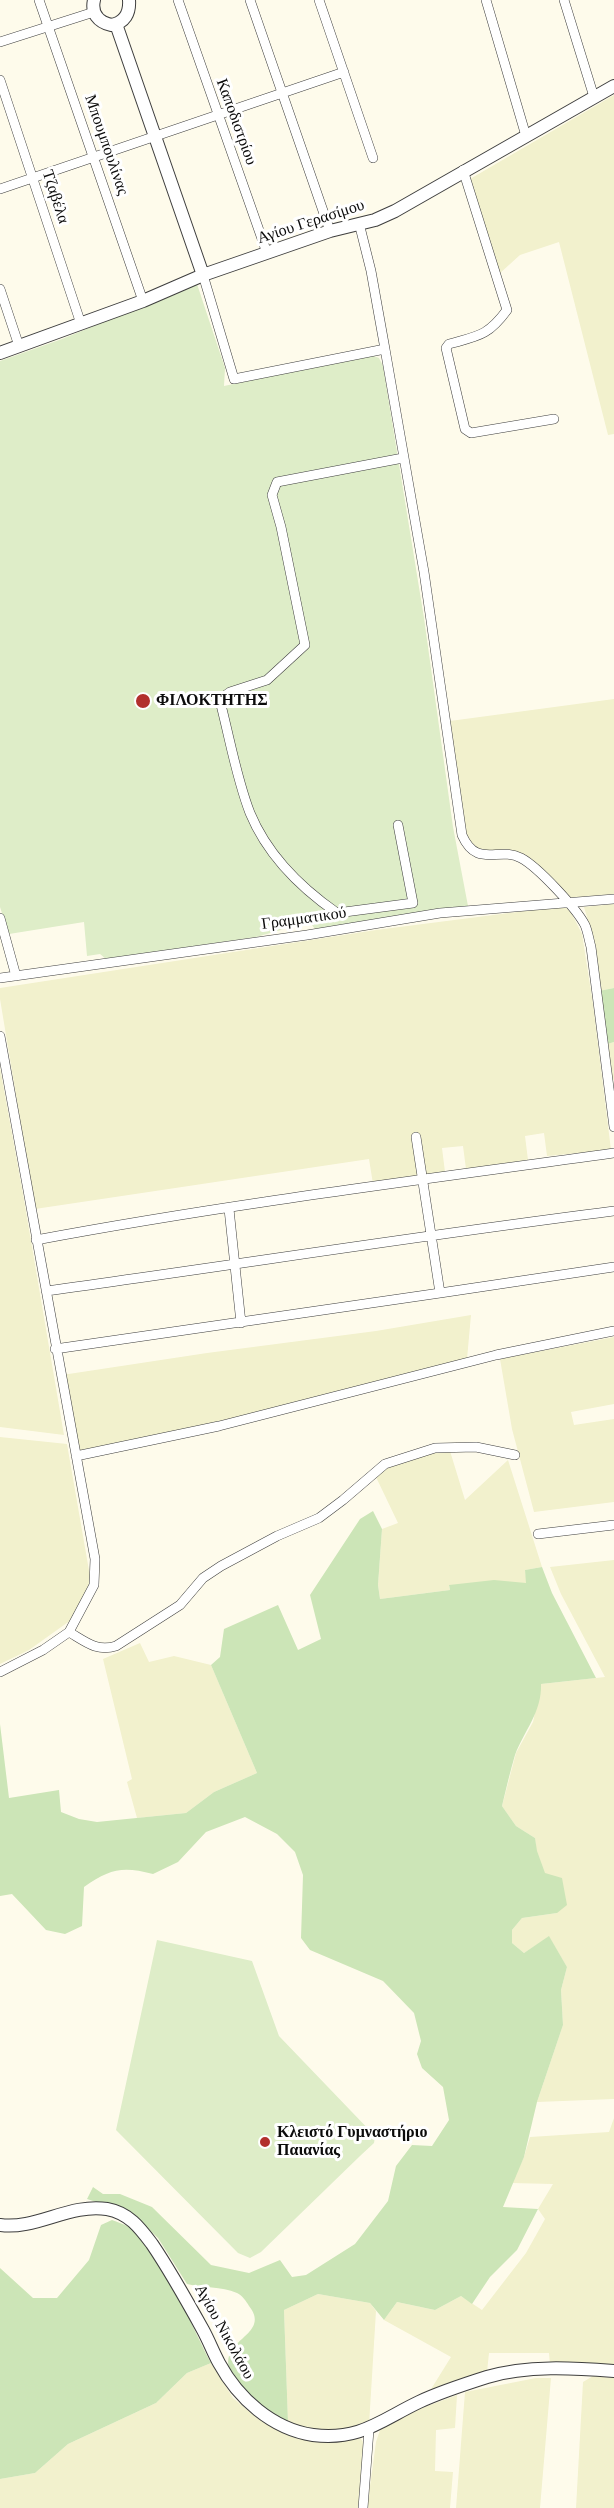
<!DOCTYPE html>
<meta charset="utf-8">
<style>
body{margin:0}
canvas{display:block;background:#fefbeb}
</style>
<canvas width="614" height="2508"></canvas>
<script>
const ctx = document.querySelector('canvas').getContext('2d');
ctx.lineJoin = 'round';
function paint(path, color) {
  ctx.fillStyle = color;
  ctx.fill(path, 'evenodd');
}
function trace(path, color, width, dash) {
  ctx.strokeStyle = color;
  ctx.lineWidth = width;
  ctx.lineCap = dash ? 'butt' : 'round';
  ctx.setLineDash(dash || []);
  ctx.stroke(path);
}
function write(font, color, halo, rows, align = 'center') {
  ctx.font = font + ' "Times New Roman",serif';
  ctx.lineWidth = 6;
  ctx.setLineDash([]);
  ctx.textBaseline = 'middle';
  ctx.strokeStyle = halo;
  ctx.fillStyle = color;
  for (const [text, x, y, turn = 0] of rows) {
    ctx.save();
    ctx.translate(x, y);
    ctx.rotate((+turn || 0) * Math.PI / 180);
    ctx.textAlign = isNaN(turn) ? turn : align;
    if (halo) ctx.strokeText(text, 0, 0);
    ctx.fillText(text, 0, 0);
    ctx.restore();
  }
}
paint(new Path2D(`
 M614,95V434L608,435L559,242L520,255L499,274L470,179Z
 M614,699V894L568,898L524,854L480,851L468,840L463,824L450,721Z
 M614,904V988L599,991L590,927L584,907Z
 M564,906L571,912L582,934L593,1004L611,1150L547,1156L544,1133L525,1136L528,1160L466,1169L463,1146L442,1148L445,1172L373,1184L369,1159L35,1209L0,999V988L376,930Z
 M614,1042V1080H612L607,1044Z
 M0,1068L23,1194L64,1435L0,1427Z
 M471,1315L467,1359L166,1435L79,1452L62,1375L207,1353L376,1331Z
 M614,1337V1404L571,1412L574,1425L614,1419V1502L534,1512L512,1429L500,1359Z
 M0,1437L67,1444L91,1582L71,1620L29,1650L0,1664Z
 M450,1451L465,1500L508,1460L542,1567L525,1570L527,1583L449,1586L450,1590L380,1599L378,1585L382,1529L398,1523L375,1475L393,1464L431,1453Z
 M614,1560V2099L537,2102L563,2025L561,1990L567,1967L549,1937L524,1953L512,1943V1930L522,1918L557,1913L536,1851L535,1838L516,1826L502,1806L516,1753L533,1722L541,1684L605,1677L561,1594L550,1567Z
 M140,1643L149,1662L174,1656L211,1665L257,1773L214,1792L186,1813L137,1818L127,1782L132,1779L103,1659Z
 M614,2118V2367L550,2365L549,2353H489L487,2372L428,2394L451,2357L384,2320L397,2302L435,2310L461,2296L482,2310L526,2253L545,2219L538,2209L553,2184L511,2183L524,2157L530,2137L609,2132Z
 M318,2294L370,2303L376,2311L369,2425L337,2432L309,2430L288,2422L284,2310Z
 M211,2363L233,2398L258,2419L282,2432L309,2440L353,2438L361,2439L365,2445L358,2508H0V2479L35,2473L68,2444L156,2403L187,2373Z
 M593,2376L614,2378V2508H576L583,2382Z
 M536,2378H551L540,2508H456L465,2392Z
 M457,2395L455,2428L436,2430L435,2471L453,2472L450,2508H367L376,2442L380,2430L414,2411Z`), '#f2f1cd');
paint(new Path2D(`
 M614,988V1042L607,1044L599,991Z
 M373,1511L382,1529L378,1585L380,1599L450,1590L449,1585L494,1580L526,1583L525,1570L542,1567L552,1593L596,1678L541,1684C542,1712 524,1731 515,1755C510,1772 506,1789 502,1806L516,1826L535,1838L537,1851L545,1873L562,1878L567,1905L557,1913L522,1918L512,1930V1943L524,1953L549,1936L567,1967L561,1990L563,2025L537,2102L524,2157L503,2207L538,2209L517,2250L490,2277L472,2304L461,2296L435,2310L397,2302L384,2320L370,2303L318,2294L284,2310L288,2422C269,2412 221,2382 229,2356C235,2337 268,2330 249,2306C246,2301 242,2295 237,2293C221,2286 203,2288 187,2284L158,2238L133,2214L87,2199L93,2187L103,2194H120L152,2207L211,2265L249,2273L280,2260L292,2277L306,2275L355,2244L388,2201L396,2166L412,2145L432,2146L449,2120L443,2087L422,2068L417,2054L421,2041L414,2013L383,1981L310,1950L301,1938L303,1875L295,1852L277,1834L245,1817L206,1832L178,1862L153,1874C122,1866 110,1869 84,1887L82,1926L65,1934L46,1930L12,1894L0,1896V1724L9,1798L59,1790L61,1812L79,1819L97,1822L186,1813L214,1792L257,1773L211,1665L220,1657L224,1629L278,1605L298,1650L321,1639L310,1595L360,1519Z
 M112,2220C117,2222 124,2224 129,2227C158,2244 194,2331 211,2363L187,2373L156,2403L68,2444L35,2473L0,2479V2268L33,2298H57L89,2260L101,2225Z`), '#cce5b7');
paint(new Path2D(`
 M197,284L225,368L224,386L371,355L379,358L383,366L424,618L453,827L468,906L315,929L306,917L288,928L256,937L106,959L100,954L87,956L84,922L9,934L0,907V361L62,339Z
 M157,1940L252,1961L279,2036L375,2136L374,2143L360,2156L261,2252L250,2258L238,2253L116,2130Z`), '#deedc8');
const minor = new Path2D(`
 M39,0L143,301
 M178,0L267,253
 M250,0L330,231
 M319,0L373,158
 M486,0L526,136
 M564,0L594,97
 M0,42L94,12
 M0,80L81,324
 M463,170L507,310C488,336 478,336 449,344L446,348L465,429L471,433L554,419
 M0,189L344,72
 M203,275L234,379L385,349L371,271L359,223
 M0,289L19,346
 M385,349L424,572L462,835C477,869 498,846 521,858C538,867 576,908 585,925C588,932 589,940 591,947L614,1127
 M398,825L413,903L337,913C301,888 267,854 250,813C237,780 230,740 221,705L223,697L230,692L267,680L305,645L281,527L272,495L277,482L403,458
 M0,918L16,976
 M0,978L307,935L440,913L614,899
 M0,1036L95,1559L94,1585L69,1632L43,1650L0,1672
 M416,1137L440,1293L614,1267
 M229,1209L241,1323
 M36,1240C228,1204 421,1180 614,1153
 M46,1291C235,1265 424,1235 614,1211
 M55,1349L440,1293
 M76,1456L219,1426L496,1355L614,1331
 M538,1534L614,1525
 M69,1632C86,1642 97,1652 116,1646L180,1605L203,1578L221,1566L277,1536L319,1518L343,1500L385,1464L435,1448L476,1447L515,1455
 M363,2508L369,2430`);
const tertiary = new Path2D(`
 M94,0C91,13 98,22 111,25C125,23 130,13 129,0
 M116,24L203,275
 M0,353L143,301L203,275L330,231L375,220L395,211L614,86
 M0,2225C36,2230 70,2203 107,2209C129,2213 140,2228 152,2244C171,2272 187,2301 203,2330C209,2341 213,2352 219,2363C238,2398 272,2429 313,2435C360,2441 381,2420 419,2402C440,2392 465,2384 487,2377C527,2365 574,2368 614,2371`);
trace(minor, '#3e3e3e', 10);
trace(tertiary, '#3e3e3e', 14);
trace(minor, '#fff', 9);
trace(tertiary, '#fff', 12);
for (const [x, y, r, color] of [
 [143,701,8,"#b2302d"],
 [265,2142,6,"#b2302d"]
]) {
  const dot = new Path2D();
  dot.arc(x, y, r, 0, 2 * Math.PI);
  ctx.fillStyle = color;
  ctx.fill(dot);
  trace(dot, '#fff', 2);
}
write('16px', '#0b0b0b', '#fff', [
 ["Καποδιστρίου",236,122,70],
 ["Μπουμπουλίνας",106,145,71],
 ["Τζαβέλα",55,197,72],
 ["Αγίου Γερασίμου",311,222,-18],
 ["Γραμματικού",304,919,-8],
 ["Αγίου Νικολάου",224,2332,61]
]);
write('bold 16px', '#0b0b0b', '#fff', [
 ["ΦΙΛΟΚΤΗΤΗΣ",156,701],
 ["Κλειστό Γυμναστήριο",277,2133],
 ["Παιανίας",277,2151]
], 'left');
</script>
